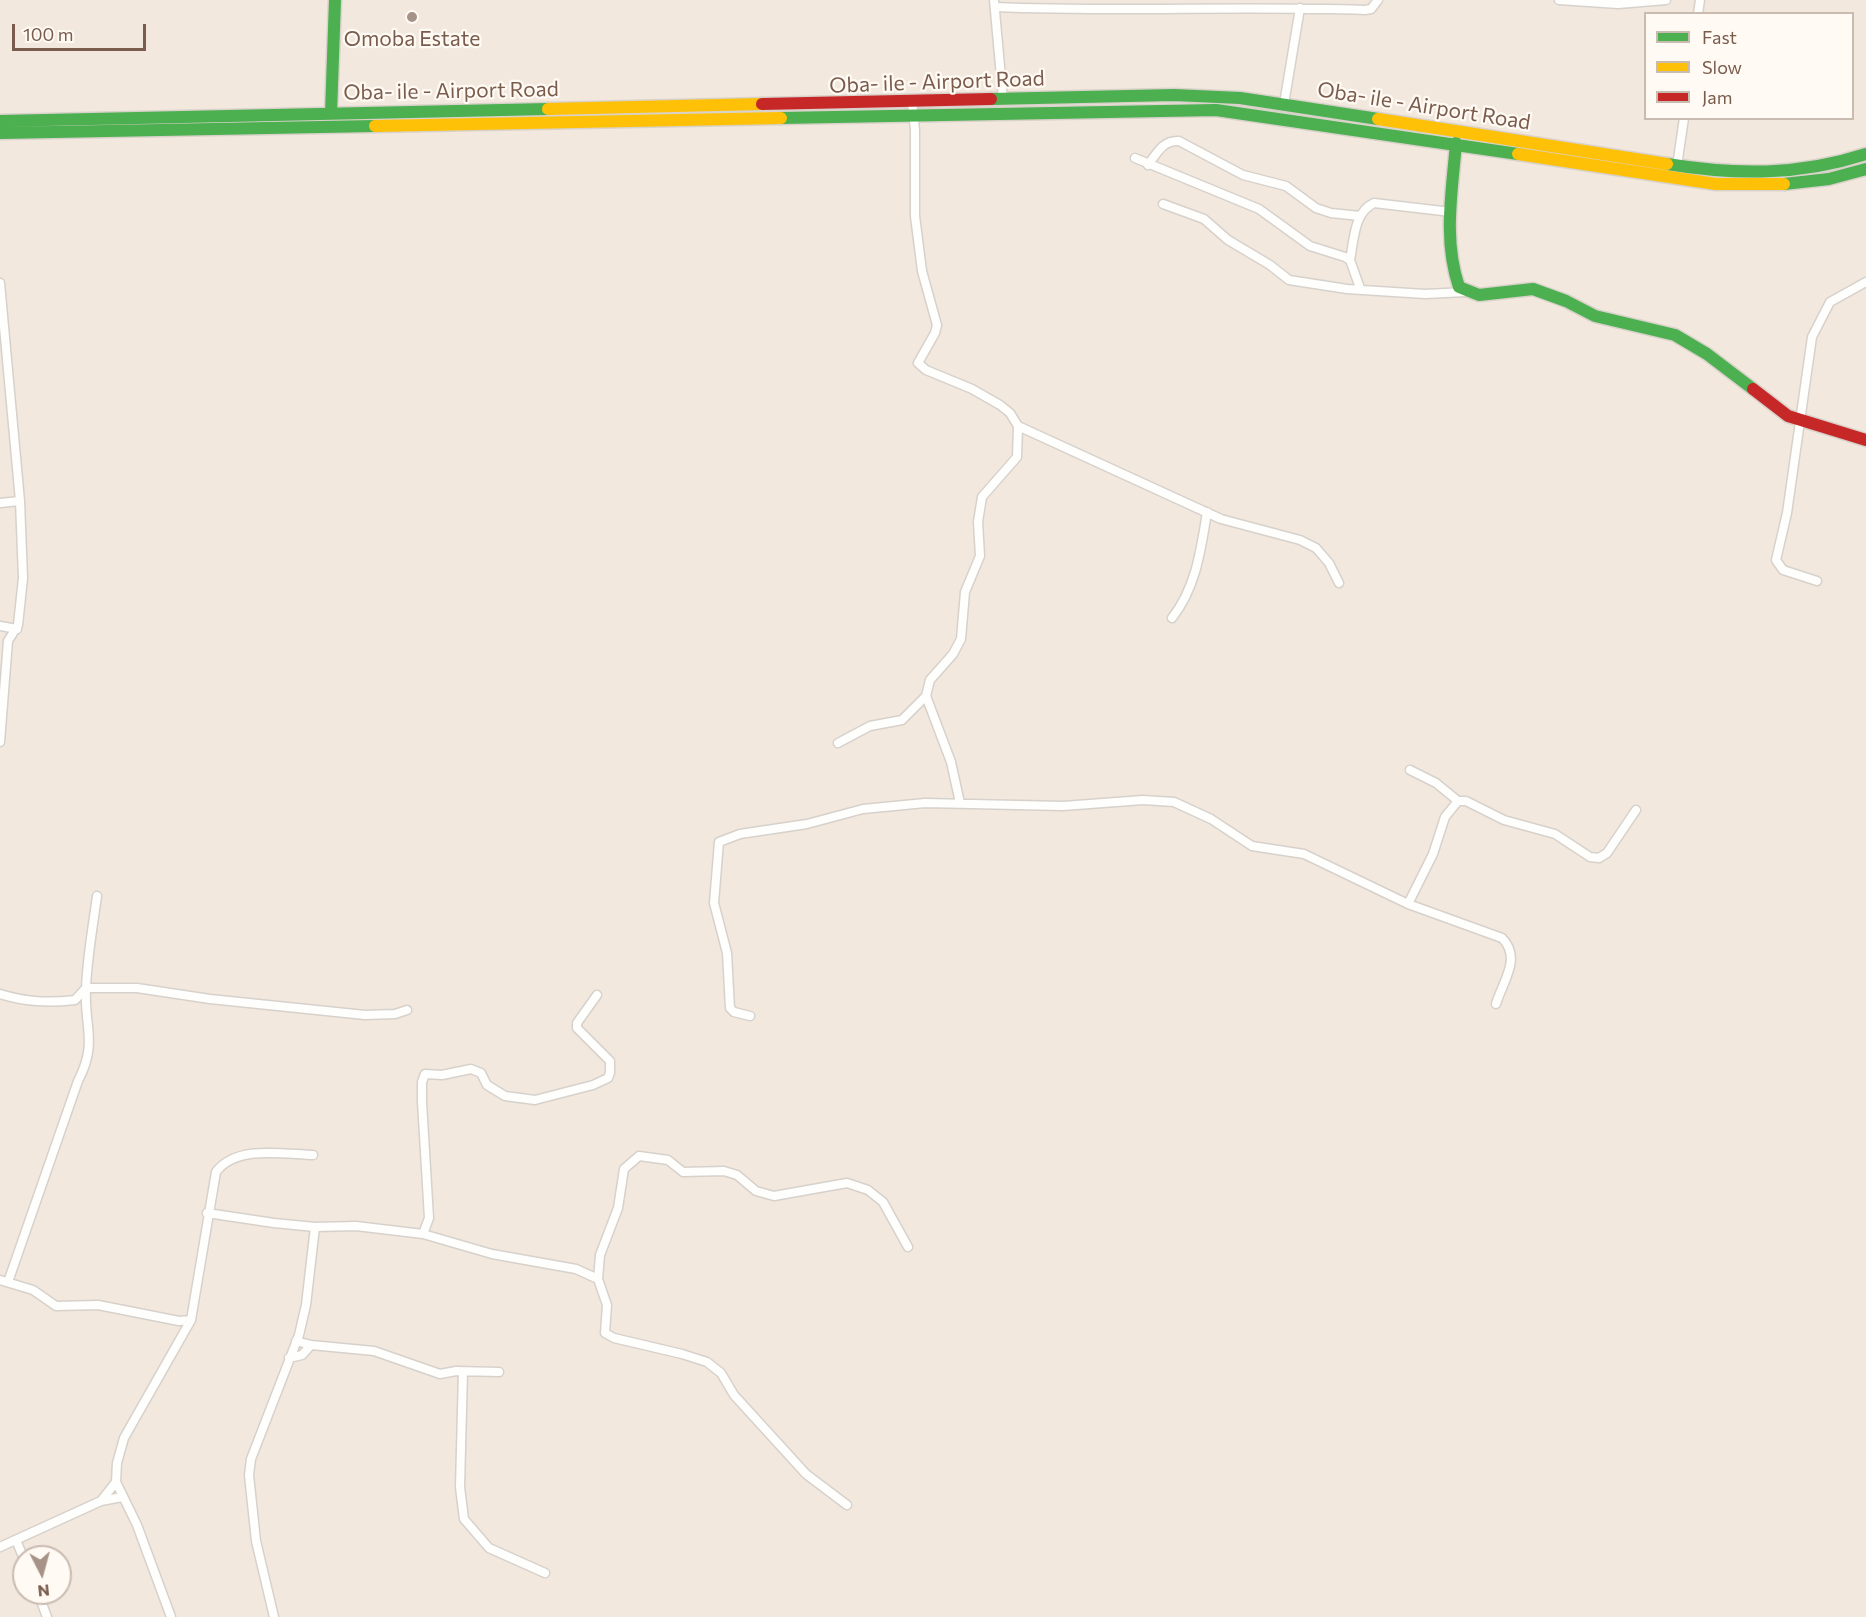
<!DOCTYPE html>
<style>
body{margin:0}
#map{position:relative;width:1866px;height:1617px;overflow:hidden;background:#f9f5f0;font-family:Commissioner,sans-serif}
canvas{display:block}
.legend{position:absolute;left:1644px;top:12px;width:210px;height:108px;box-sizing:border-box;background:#fffaf3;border:2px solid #cabbb1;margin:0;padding:8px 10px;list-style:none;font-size:18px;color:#7a5c4d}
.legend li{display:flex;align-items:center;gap:12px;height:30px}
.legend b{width:30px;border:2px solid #cabbb1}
.north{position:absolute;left:12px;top:1545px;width:60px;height:60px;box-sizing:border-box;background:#fffaf3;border:2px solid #cabbb1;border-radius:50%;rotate:174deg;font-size:16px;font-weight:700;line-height:24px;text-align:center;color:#7a5c4d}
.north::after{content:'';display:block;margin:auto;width:21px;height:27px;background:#a69286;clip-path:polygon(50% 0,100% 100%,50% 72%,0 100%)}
.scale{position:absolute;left:12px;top:24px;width:134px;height:27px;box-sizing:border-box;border:3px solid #7a5c4d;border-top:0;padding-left:8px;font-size:18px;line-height:21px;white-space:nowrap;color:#7a5c4d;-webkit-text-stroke:4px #fffaf3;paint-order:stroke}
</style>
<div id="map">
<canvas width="1866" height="1617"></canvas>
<ul class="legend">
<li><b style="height:8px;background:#4caf50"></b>Fast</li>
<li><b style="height:8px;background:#ffc107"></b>Slow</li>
<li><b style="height:8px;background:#c62828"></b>Jam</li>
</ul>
<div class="north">N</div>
<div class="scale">100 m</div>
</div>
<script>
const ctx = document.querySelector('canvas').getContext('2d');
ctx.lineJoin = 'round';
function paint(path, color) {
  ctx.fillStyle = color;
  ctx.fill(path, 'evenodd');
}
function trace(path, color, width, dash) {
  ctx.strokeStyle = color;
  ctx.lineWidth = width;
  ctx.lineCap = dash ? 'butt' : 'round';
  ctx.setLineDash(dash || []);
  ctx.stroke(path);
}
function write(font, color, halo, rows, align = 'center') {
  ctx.font = font + ' Commissioner,sans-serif';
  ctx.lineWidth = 4.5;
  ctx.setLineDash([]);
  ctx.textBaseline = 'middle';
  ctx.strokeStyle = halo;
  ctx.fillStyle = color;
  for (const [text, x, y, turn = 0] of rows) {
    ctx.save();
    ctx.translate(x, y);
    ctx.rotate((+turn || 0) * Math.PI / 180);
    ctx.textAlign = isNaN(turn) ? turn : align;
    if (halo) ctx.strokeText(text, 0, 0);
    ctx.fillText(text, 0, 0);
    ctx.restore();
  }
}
paint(new Path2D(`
 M0,0H1866V1617H0ZM1646,14H1852V118H1646ZM24,1557H60V1593H24Z`), '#f2e8de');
const street = new Path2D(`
 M994,0L1003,99
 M1559,0L1618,4L1666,0
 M995,7C1118,12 1241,6 1365,10L1371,9L1378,0
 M1698,14L1700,0
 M912,102L915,130V216L922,271L937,325L935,333L918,363L926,370L972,389L1000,405L1010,413L1018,426L1017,457L982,497L978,522L980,556L965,592L961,639L953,654L930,680L926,696L951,762L960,803
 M1284,104L1300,8
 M1135,158L1259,209L1310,246L1345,257L1350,260L1360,288
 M1148,165C1157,153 1163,140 1179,141L1243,175L1286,186L1316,208L1331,213L1360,216
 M1677,166L1684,118
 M1163,204L1204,219L1228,240L1270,265L1289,280L1347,289L1425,294L1466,292
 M1350,260C1354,240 1354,212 1374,203L1451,212
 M0,283L20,501L23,578L18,625L8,641L0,742
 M1018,426L1221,519L1300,540L1316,548L1329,563L1339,583
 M0,503L20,501
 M1817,581L1783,570L1776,560L1787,513L1812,337L1830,302L1866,282
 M1172,618C1196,588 1201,549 1207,512
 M0,626L17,629
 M838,743L870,726L902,720L926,696
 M1410,770L1436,783L1458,801
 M1408,904L1433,854L1445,817L1458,801H1466L1504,820L1555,834L1590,857L1599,858L1607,853L1636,810
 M0,994C26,1002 48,1003 75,1000L86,988H137L210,999L365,1015L395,1014L407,1010
 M750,1016L734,1012L730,1008L727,953L714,903L719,842L740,834L807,824L863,809L925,803L1063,806L1143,800L1174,802L1211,819L1252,846L1304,854L1408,904L1502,938C1522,958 1503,981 1496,1004
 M207,1213L274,1223L315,1227L356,1226L423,1234L492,1254L576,1269L598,1279L607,1305L605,1333L614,1338L682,1354L707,1362L721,1373L734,1395L806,1474L847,1505
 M423,1234L429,1218L422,1102V1082L425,1074L442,1075L471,1069L481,1073L487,1085L505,1096L535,1100L593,1085L608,1078L610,1073V1061L577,1028V1023L597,995
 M598,1279L600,1255L618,1208L624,1169L639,1156L668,1160L683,1172L724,1171L737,1175L756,1191L774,1196L847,1183L868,1190L883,1202L908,1247
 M0,1280L33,1290L56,1306L98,1305L179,1321L191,1320
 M8,1282L78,1081C98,1043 84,1027 86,989C87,958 93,926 97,896
 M296,1341L311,1345L374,1351L440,1374L456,1371L499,1372
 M289,1358L302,1355L311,1345
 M463,1372L460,1487L464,1519L489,1548L545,1573
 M101,1501L116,1482
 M16,1540L24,1559
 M0,1547L101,1501L122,1497
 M38,1593L47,1617
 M171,1617L137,1525L116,1482L117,1463L124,1438L191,1320L216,1172C236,1145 282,1154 313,1155
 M274,1617L256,1541L249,1475L251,1459L299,1335L306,1305L315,1227`);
const fast = new Path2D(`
 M991,99L1174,95L1240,98L1378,119
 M331,113L335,0
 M781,118L1216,110L1518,154
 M0,121L548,109
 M0,133L375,126
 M1456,143C1452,192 1443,240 1459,287L1479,295L1533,289L1566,301L1595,316L1675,335L1707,354L1753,389
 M1667,164C1735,175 1799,176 1866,154
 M1784,184L1829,179L1866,169`);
const slow = new Path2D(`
 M548,109L762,104
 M1378,119L1667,164
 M375,126L781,118
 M1518,154L1716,184H1784`);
const jam = new Path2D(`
 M762,104L991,99
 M1753,389L1788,416L1866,440`);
trace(street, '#d7d1cb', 11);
trace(fast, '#d9d2cb', 15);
trace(slow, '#d9d2cb', 15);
trace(jam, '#d9d2cb', 15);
trace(street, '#fefefd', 8);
trace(fast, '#4caf50', 12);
trace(slow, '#ffc107', 12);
trace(jam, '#c62828', 12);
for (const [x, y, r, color] of [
 [412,17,6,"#a69286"]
]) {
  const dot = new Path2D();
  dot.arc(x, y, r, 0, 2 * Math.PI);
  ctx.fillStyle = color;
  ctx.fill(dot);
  trace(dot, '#fffaf3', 2);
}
write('21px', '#7a5c4d', '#fffaf3', [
 ["Omoba Estate",412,39]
]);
write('21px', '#7a5c4d', '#fffaf3', [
 ["Oba- ile - Airport Road",937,82,-2],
 ["Oba- ile - Airport Road",451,91,-1],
 ["Oba- ile - Airport Road",1424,106,9]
]);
</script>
